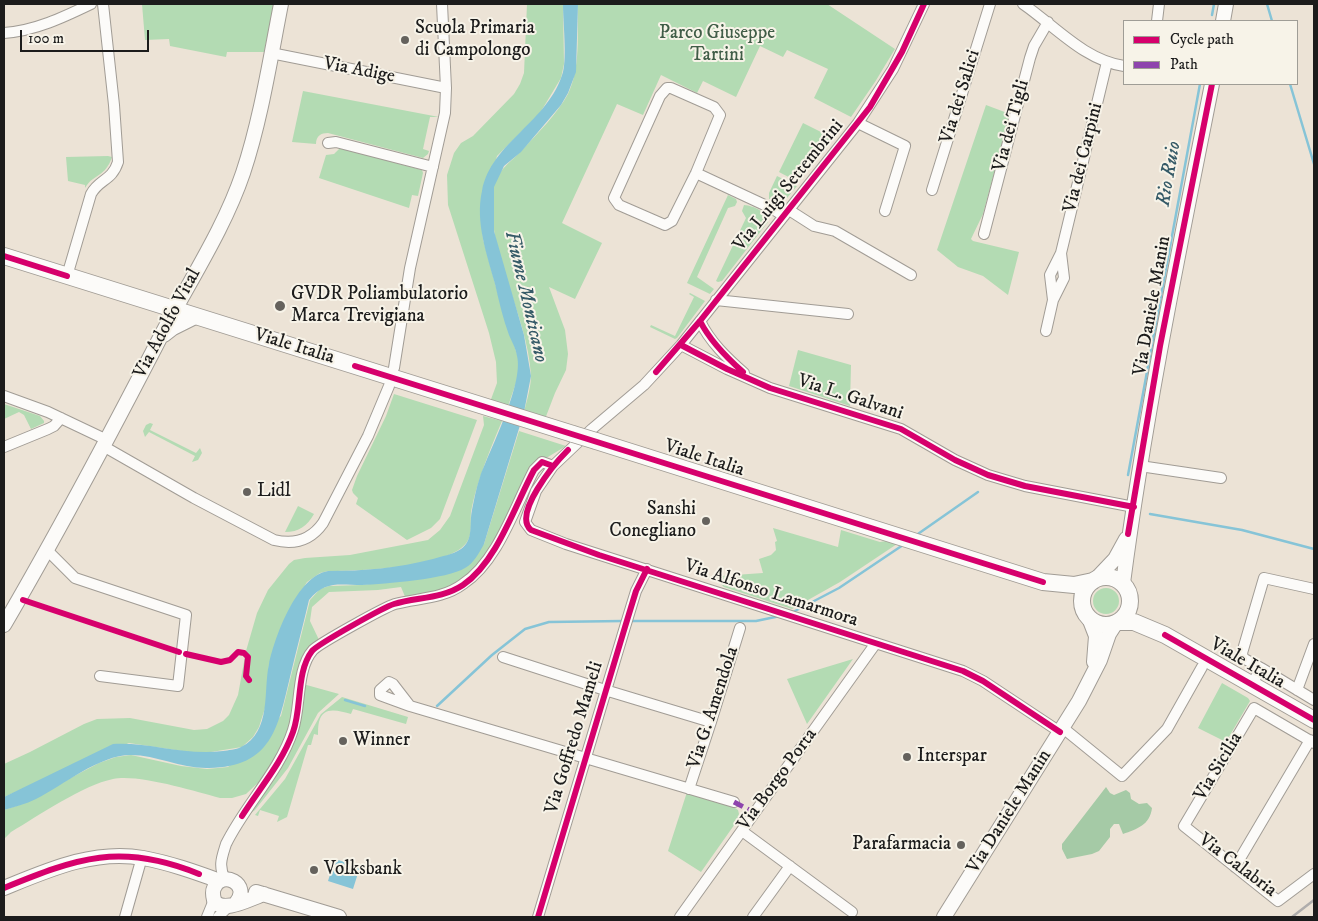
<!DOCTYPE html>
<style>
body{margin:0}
#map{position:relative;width:1318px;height:921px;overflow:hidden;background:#ece3d6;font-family:"IM FELL DW Pica",serif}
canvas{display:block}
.frame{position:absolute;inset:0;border:5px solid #1c1c1c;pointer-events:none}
.legend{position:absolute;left:1123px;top:20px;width:175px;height:65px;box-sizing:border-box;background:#f7f3e8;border:1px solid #9f9d96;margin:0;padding:6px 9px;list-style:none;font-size:15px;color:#1c1c1c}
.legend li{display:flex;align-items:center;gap:10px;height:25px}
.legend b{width:25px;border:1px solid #9f9d96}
.scale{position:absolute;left:20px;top:30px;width:129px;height:22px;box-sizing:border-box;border:2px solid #1c1c1c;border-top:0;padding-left:6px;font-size:15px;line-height:18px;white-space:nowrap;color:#1c1c1c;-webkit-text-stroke:4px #f7f3e8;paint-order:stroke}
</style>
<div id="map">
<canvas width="1318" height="921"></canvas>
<div class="frame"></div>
<ul class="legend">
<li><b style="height:6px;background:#d6006c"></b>Cycle path</li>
<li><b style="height:6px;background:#8e44ad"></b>Path</li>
</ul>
<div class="scale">100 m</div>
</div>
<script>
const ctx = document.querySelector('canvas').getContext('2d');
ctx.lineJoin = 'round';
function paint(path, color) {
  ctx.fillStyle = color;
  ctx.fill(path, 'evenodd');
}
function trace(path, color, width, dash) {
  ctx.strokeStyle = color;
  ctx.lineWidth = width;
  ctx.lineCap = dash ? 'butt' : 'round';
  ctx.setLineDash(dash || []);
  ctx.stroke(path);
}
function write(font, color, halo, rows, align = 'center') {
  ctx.font = font + ' "IM FELL DW Pica",serif';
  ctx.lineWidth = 4;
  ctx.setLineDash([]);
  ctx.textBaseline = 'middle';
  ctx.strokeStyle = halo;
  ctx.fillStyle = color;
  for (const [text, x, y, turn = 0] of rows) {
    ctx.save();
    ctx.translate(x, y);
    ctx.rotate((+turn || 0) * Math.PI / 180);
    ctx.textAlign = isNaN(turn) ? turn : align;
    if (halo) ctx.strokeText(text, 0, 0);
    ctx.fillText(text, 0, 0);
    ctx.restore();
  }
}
paint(new Path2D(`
 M142,4H274L264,52H227L226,57L170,46L169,39L145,40Z
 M527,4H563L564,64L561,78L540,113L497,156L481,216L483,239L502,309L518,357V377L508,406L490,402L497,383L496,362L489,333L448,205L447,175L454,153L461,143L473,136L514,94L520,84L524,73Z
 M578,4H827L895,49L875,82L851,117L814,98L828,69L787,50L783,57L760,46L736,97L703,81L697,93L661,75L643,115L617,104L562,223L602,243L575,299L549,287L565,330L568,354L566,370L555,393L545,419L524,412C527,400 531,387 531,375C527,311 485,253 493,189C496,171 511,162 522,150C538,133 557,114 568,94C581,67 577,33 578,4Z
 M303,91L439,117H430L423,149L429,151L428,154L423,158L328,133C321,133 316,136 316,144L292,142Z
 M986,105L1010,114L983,214L971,239L973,241L1019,252L1008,295L983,276L958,267L937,250Z
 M803,123L833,138L798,182L779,172Z
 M340,148L422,170L423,173L418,196L412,195L409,208L319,178L326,155L334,154Z
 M108,156L112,157C105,178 94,173 85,188V185L68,181L66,157Z
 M777,176L797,186L787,198L780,203L769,199V193Z
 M728,195L736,199L737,202L735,206L728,208L697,277L714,289L710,294L687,283Z
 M744,205C754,206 768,212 768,222L722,281L718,282L716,281L746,218L742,211Z
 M690,293L705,301L677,338L675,339L650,327L651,325L675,336L694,297L689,294Z
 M798,350L851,365L850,406L789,386Z
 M394,394L477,420L440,519L431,528L407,540L356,504L358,498L353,493L352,490L357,476L386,416Z
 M4,404L40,416L44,421V423L31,429L24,415L19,412L4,419Z
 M483,416L502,421C494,440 486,459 480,478C476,489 473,501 471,512C470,521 473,533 467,542C450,568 358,571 328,571L320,573L307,582L288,613L269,665L266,705L259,727L253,737L242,747L211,752L195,753L129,743L4,797V764L30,752L84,724L97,719L130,718L194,730L207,729L223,721L229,715L238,695L246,651L257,613L268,590L289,564L294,560L305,558L350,555L428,540L440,530L450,516L484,425Z
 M150,423L153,424L150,430L196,453L200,448L202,453L198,460L192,462L195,456L149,432L145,437L143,431L146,425Z
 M519,431L566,446L543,460L487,558L459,586L406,599L401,587L378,590L329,592L312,607L310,621L320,642L314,645L290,734L262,779L246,794L232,798H220C193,791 139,774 113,779C83,785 38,816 11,832L4,839V810L19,805L99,763L116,757L131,755L181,766L207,769L228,767L281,716L310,600L320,589L329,586L361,585L415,579L484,544Z
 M298,506L314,514C307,526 299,532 285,532Z
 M773,528L838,547L841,530L880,542L886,541L897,544L840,582L792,609L724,587L719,582L720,579L706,577L763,573L759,559L771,555L776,550L775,542L777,541Z
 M1093 601a13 13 0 1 1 26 0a13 13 0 1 1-26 0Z
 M853,659L807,724L787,679Z
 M1222,683L1248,698L1250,701L1226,742L1198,728Z
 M303,684L339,694L318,713L288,768L255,810L251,813L250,812L289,748Z
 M342,697L408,717L406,724L353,709L351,714C339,711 323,705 319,722C318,726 318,730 318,735L314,734L311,745H308L287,817L277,822L279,816L260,810L258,816L255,815L285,779L321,714Z
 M687,792L732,806L738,810L739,814L737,821L701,872L668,851Z`), '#b3dbb3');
paint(new Path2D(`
 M1106,787L1110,793L1114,795L1126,790L1130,793L1131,799L1139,804L1147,803L1152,808C1150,825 1137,829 1123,834L1119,824H1114L1110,829V837L1099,851L1092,854L1067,859L1062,849V844Z`), '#a5caa6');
paint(new Path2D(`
 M563,4H578L576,72L568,93L561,105L521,152L504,166L494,187V231L524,335L531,376L524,412L484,544C479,553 474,563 465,568C448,579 384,584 362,585C340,585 325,580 309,600C303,626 296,651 290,677C278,727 272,767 209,768C182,769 157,755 131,755C99,755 64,785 36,799C26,804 14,807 4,810V797L113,744C150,742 185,756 223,751C228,750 236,750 241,747C272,732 263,690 269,664C275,636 297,576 328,571C364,571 398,568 433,559C442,556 452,555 461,549C474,540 469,524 472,510C474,500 476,488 480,477C490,449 524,384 517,356C516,349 512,342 509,335C503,319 499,301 495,284C487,255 475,222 482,191C491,142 549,122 563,72C567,57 563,21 563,4Z
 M335,859L360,867L353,889L328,881Z`), '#86c4d7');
trace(new Path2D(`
 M1267,4L1272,21
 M1212,15L1214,4
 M1290,84L1314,164
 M1128,475L1200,84
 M1150,514L1242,530L1314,549
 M915,536L978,492
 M793,612L839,588L903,545
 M629,621H756L780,616
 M345,700L365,706
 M437,706L492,655L525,629L549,622L623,621`), '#86c4d7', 2.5);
const street = new Path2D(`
 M924,4L893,69L858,123L681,345L644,385L592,429L553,466L536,491L525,522L531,530L566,544L963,671L983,681L1060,732
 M1023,4C1055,26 1084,60 1124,66
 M1157,21L1159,4
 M4,33C35,31 64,17 91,4
 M271,53L446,88
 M667,88H671L714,107L720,115L696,173L672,221L665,225L619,205L614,198L660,96Z
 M858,123L905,146L885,211
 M328,143L336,142L433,167
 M696,173L771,208L784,216
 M932,190L990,4
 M789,210L814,226L835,231L911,275
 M984,234L1030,58L1034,46L1048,22
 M1061,253L1107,62
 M67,276L91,194C99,179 112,181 118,162L114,105L103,4
 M716,300L848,314
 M700,321C710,342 727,358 744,373
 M1046,331L1053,300L1064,278L1061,253L1050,275L1053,300
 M681,345L727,369L770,388L901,429L955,460L988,475L1025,486L1134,507
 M394,368L410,268L445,113L446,88L442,4
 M4,396L48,412L107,440
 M103,446L194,498L274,540C294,545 311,540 323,523L368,436L389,386
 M4,447L48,429L54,426L61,418
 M1140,466L1221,478
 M47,550L75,578L186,615L178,686L100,676
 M503,657L605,690L711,722
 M1261,668L1314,700
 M389,682L393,684L410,706L380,695V690Z
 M1252,684L1261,668L1243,658L1242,653L1264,578L1314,589
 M1297,690L1314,644
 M410,706L734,802
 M1063,728L1122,776L1167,729L1202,667
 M1314,743L1254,708L1184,826L1278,901L1314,874
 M689,789L711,722L740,628
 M742,831L852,912
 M1235,867L1310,740
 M225,879C218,866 222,857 226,844C245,805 280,771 293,730C301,707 296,669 313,650C320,643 385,607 395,604C418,598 443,599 463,584C498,561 515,506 534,470L542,462L553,466
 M125,917L142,857
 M207,917L214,900
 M218,917L228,907
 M538,917L625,627L636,591L647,569
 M680,917L876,643
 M753,917L790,866`);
const secondary = new Path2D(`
 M1223,21L1226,4
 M164,335L173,328L195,317
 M1097,578L1115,559L1126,539
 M1123,583C1145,415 1179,250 1212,84
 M1089,618L1096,636L1094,662
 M4,625C60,529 112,431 163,332C190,280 224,229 243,173C261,119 270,60 281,4
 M4,888C48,870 95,849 143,858C170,863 195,872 220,881
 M256,892L339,917
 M236,903C252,884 221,869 214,888C212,892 213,896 214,900C222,915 251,898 264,894
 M944,917L1079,701L1100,660L1109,634L1116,623`);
const primary = new Path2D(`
 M4,256L573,434
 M596,441L1043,582L1074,585L1093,581
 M1082 601a24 24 0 1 1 48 0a24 24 0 1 1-48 0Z
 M1119,622H1134L1165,635L1314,720`);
trace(street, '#a19c95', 12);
trace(secondary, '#a19c95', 16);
trace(primary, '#a19c95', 18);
trace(street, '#fcfbf9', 10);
trace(secondary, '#fcfbf9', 14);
trace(primary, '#fcfbf9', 16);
trace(new Path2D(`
 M1292,917L1314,900`), '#afadac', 2.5);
const primaryBridge = new Path2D(`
 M573,434L596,441`);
trace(primaryBridge, '#a19c95', 18, []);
trace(primaryBridge, '#fcfbf9', 16);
trace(new Path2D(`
 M734,802L755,813`), '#8e44ad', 5, [10, 5]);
trace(new Path2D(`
 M4,256L67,276
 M700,321C710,341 726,357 743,372
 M681,345L727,369L770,388L901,429L955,460L988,475L1025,486L1134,507
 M355,366L1043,582
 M656,372L700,321L870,107L902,52L924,4
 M568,450C555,463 512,514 531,530L599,555L963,671L983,681L1060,732
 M1128,534L1160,346L1212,84
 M23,600L179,652
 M1165,635L1314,720
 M186,654L221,662L230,660L238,652L244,653L248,657L246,676L249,680
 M242,816C259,789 282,763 293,732C302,708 296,672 312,651C318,644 384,607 394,604C417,597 442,599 463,585C497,562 515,505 534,470L542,462L553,466
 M4,888C77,858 121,842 199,874
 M538,917L625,627L636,591L647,569`), '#d6006c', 6);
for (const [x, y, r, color] of [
 [405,40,5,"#65625d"],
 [280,306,6,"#65625d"],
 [247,492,5,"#65625d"],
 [706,521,5,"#65625d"],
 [343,741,5,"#65625d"],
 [907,757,5,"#65625d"],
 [961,845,5,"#65625d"],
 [314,870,5,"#65625d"]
]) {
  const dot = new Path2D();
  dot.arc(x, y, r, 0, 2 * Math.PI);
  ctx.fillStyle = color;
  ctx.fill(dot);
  trace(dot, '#f7f3e8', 2);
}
write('19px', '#1c1c1c', '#f7f3e8', [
 ["Scuola Primaria",415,29],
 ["di Campolongo",415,51],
 ["GVDR Poliambulatorio",291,295],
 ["Marca Trevigiana",291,317],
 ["Lidl",257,492],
 ["Sanshi",696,510,"right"],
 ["Conegliano",696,532,"right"],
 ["Winner",353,741],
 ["Interspar",917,757],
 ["Parafarmacia",951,845,"right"],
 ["Volksbank",324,870]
], 'left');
write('19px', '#405d47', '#f7f3e8', [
 ["Parco Giuseppe",717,34],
 ["Tartini",717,56]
]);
write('19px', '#1c1c1c', '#f7f3e8', [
 ["Via Adige",359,71,11],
 ["Via dei Salici",961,97,-73],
 ["Via dei Tigli",1012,126,-75],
 ["Via dei Carpini",1084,158,-76],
 ["Via Luigi Settembrini",789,186,-51],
 ["Via Daniele Manin",1153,306,-80],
 ["Via Adolfo Vital",168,324,-62],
 ["Viale Italia",294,347,17],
 ["Via L. Galvani",850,398,18],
 ["Viale Italia",704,459,18],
 ["Via Alfonso Lamarmora",771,594,18],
 ["Viale Italia",1247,664,30],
 ["Via G. Amendola",714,708,-72],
 ["Via Goffredo Mameli",575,738,-73],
 ["Via Sicilia",1219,767,-59],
 ["Via Borgo Porta",778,780,-54],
 ["Via Daniele Manin",1010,812,-58],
 ["Via Calabria",1237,866,37]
]);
write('italic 20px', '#355a67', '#f7f3e8', [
 ["Rio Ruio",1170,174,-80],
 ["Fiume Monticano",525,297,77]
]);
</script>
